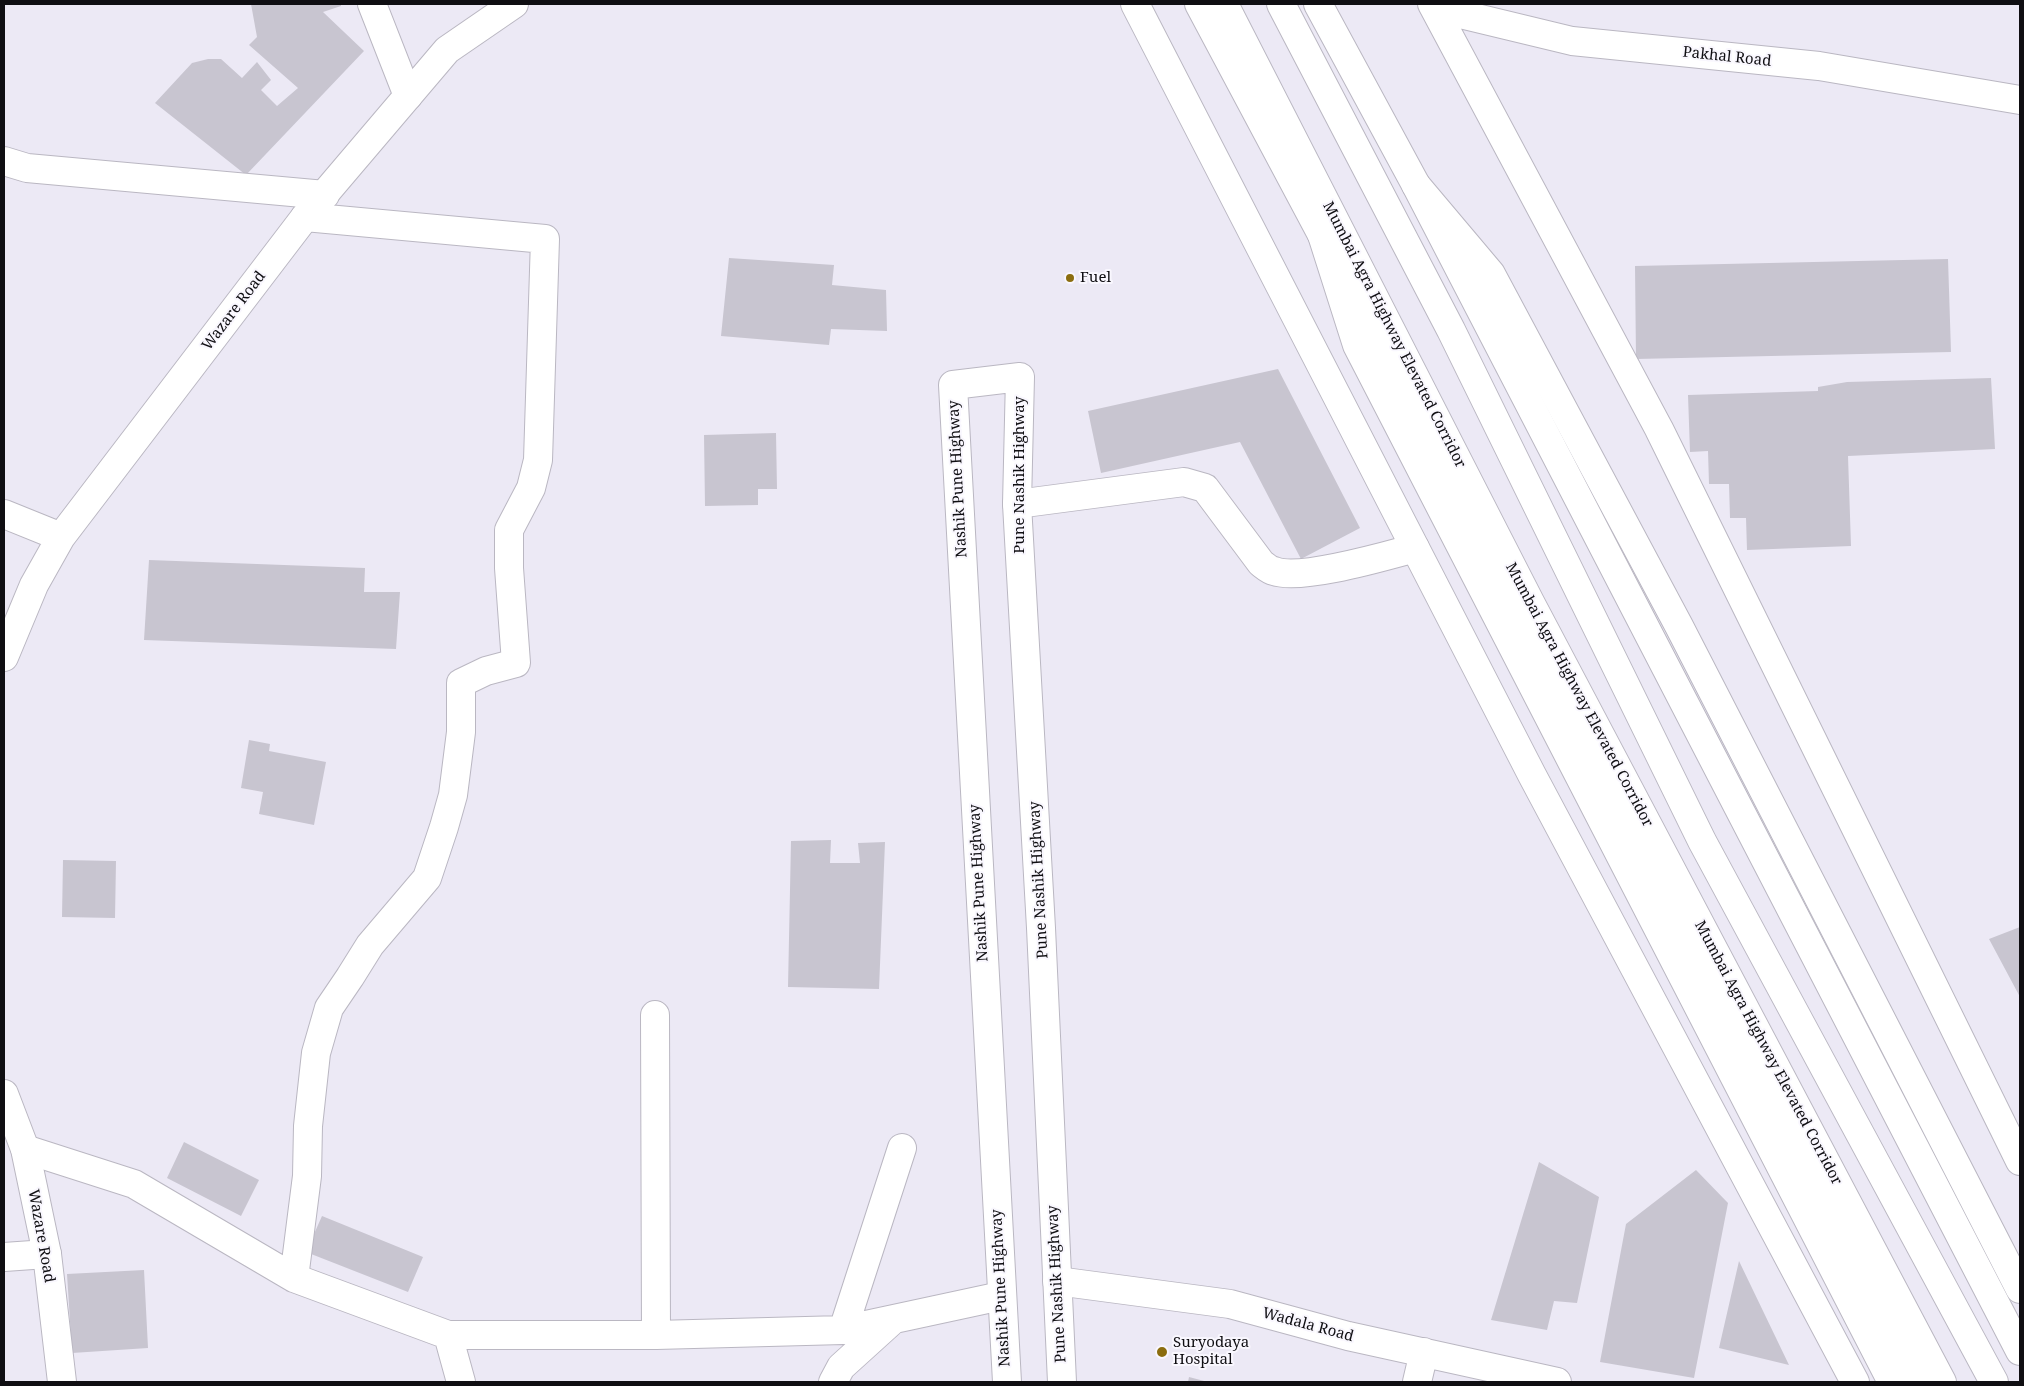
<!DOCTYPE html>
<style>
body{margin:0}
#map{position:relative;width:2024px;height:1386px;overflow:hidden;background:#ece9f5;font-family:"Noto Serif",serif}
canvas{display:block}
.frame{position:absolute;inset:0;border:5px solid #0f0e12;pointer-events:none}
</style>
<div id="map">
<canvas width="2024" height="1386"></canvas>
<div class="frame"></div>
</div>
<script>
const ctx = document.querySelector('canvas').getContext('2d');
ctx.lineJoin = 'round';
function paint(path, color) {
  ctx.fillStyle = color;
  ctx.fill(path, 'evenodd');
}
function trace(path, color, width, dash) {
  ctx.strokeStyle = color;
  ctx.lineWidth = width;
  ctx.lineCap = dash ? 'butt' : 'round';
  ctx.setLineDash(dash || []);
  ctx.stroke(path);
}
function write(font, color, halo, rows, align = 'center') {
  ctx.font = font + ' "Noto Serif",serif';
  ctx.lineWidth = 4;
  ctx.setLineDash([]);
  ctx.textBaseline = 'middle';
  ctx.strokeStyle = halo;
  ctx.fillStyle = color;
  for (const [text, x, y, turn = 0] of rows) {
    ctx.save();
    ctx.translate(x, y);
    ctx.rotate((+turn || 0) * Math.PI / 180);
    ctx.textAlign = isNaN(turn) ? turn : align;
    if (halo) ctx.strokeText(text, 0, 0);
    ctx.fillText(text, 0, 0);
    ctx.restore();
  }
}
paint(new Path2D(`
 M251,4H341V6L323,12L364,51L246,175L155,103L192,63L208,59H221L242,78L257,62L271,80L261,90L277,106L298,88L249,45L257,37Z
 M729,258L834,265L832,285L886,290L887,331L831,329L829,345L721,336Z
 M1948,259L1951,352L1636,359L1635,266Z
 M1278,369L1360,528L1301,559L1240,442L1101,473L1088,411Z
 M1991,378L1995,449L1848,456L1851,546L1747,550L1746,518H1730L1729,484H1709L1708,451L1690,452L1688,395L1818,391V387L1847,382Z
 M776,433L777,489H758V505L705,506L704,435Z
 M149,560L365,568L364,592H400L396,649L144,640Z
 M249,740L270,744L269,751L326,762L314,825L259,814L263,792L241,788Z
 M831,840L830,863H860L858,843L885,842L879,989L788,987L791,841Z
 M63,860L116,861L115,918L62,917Z
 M2020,927V997L1989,939Z
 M184,1142L259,1180L241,1216L167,1178Z
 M1539,1162L1599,1197L1577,1303L1554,1301L1547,1330L1491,1320Z
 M1696,1170L1728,1203L1694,1378L1600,1362L1626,1224Z
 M322,1216L423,1257L408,1292L306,1252Z
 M1739,1261L1789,1365L1719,1348Z
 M144,1270L148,1348L72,1353L67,1274Z
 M1189,1377L1208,1382H1188Z`), '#c8c5d0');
const minor = new Path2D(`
 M372,4L408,96
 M4,161L27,168L325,195
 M1017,504L1184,482L1205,488L1261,563C1265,566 1269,570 1274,571C1301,581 1385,556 1415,548
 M655,1015L656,1335
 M25,1149L134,1184L294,1278L448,1335H656L843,1330L1001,1296
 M4,1257L47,1254
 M294,1278L307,1176L308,1126L316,1053L329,1008L350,977L370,945L427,878L444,827L453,795L461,732V683L486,671L516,663L509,568V530L531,488L538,460L545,239L305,217
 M1057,1281L1230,1304L1348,1336L1557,1382
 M843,1330L902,1148
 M448,1335L461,1382
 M833,1382L841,1367L894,1319
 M1417,1382L1424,1352`);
const tertiary = new Path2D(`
 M1135,4L1532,775L1855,1382
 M1432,4L1659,429L2020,1161
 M1435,8L1572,41L1819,66L2020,100
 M4,514L61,537
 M4,657L34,585L61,537L305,217L447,50L514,4
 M4,1094L25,1149L47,1254L62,1382`);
const primary = new Path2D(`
 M1199,4L1322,235L1914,1382
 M1318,4L1416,185L2020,1351`);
const trunk = new Path2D(`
 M1007,1382L953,385L1020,377L1017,504L1041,928L1062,1382`);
const motorway = new Path2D(`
 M1224,4L1530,602L1942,1382
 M1281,4L1451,330L1702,841L1994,1382
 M1416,185L1491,274L1679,626L2020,1289
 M1322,235L1357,345L1892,1382`);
trace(minor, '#bab7c2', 30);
trace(tertiary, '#bab7c2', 30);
trace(primary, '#bab7c2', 30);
trace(trunk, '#bab7c2', 30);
trace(motorway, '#bab7c2', 30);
trace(minor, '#fff', 28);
trace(tertiary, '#fff', 28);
trace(primary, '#fff', 28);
trace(trunk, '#fff', 28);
trace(motorway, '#fff', 28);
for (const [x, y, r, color] of [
 [1070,278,5,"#8b6d0f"],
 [1162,1352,6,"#8b6d0f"]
]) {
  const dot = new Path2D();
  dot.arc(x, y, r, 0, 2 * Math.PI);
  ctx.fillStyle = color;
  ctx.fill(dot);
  trace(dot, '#f9f7fe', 2);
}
write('15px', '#0f0e12', '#f9f7fe', [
 ["Pakhal Road",1727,57,6],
 ["Wazare Road",234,311,-53],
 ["Mumbai Agra Highway Elevated Corridor",1394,335,63],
 ["Pune Nashik Highway",1020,475,-90],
 ["Nashik Pune Highway",958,479,-93],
 ["Mumbai Agra Highway Elevated Corridor",1579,695,62],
 ["Pune Nashik Highway",1039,880,-93],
 ["Nashik Pune Highway",979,883,-93],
 ["Mumbai Agra Highway Elevated Corridor",1768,1053,62],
 ["Wazare Road",41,1236,80],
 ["Pune Nashik Highway",1057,1284,-93],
 ["Nashik Pune Highway",1001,1288,-93],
 ["Wadala Road",1308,1325,15]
]);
write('15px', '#0f0e12', '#f9f7fe', [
 ["Fuel",1080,278],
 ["Suryodaya",1173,1343],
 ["Hospital",1173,1360]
], 'left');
</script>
